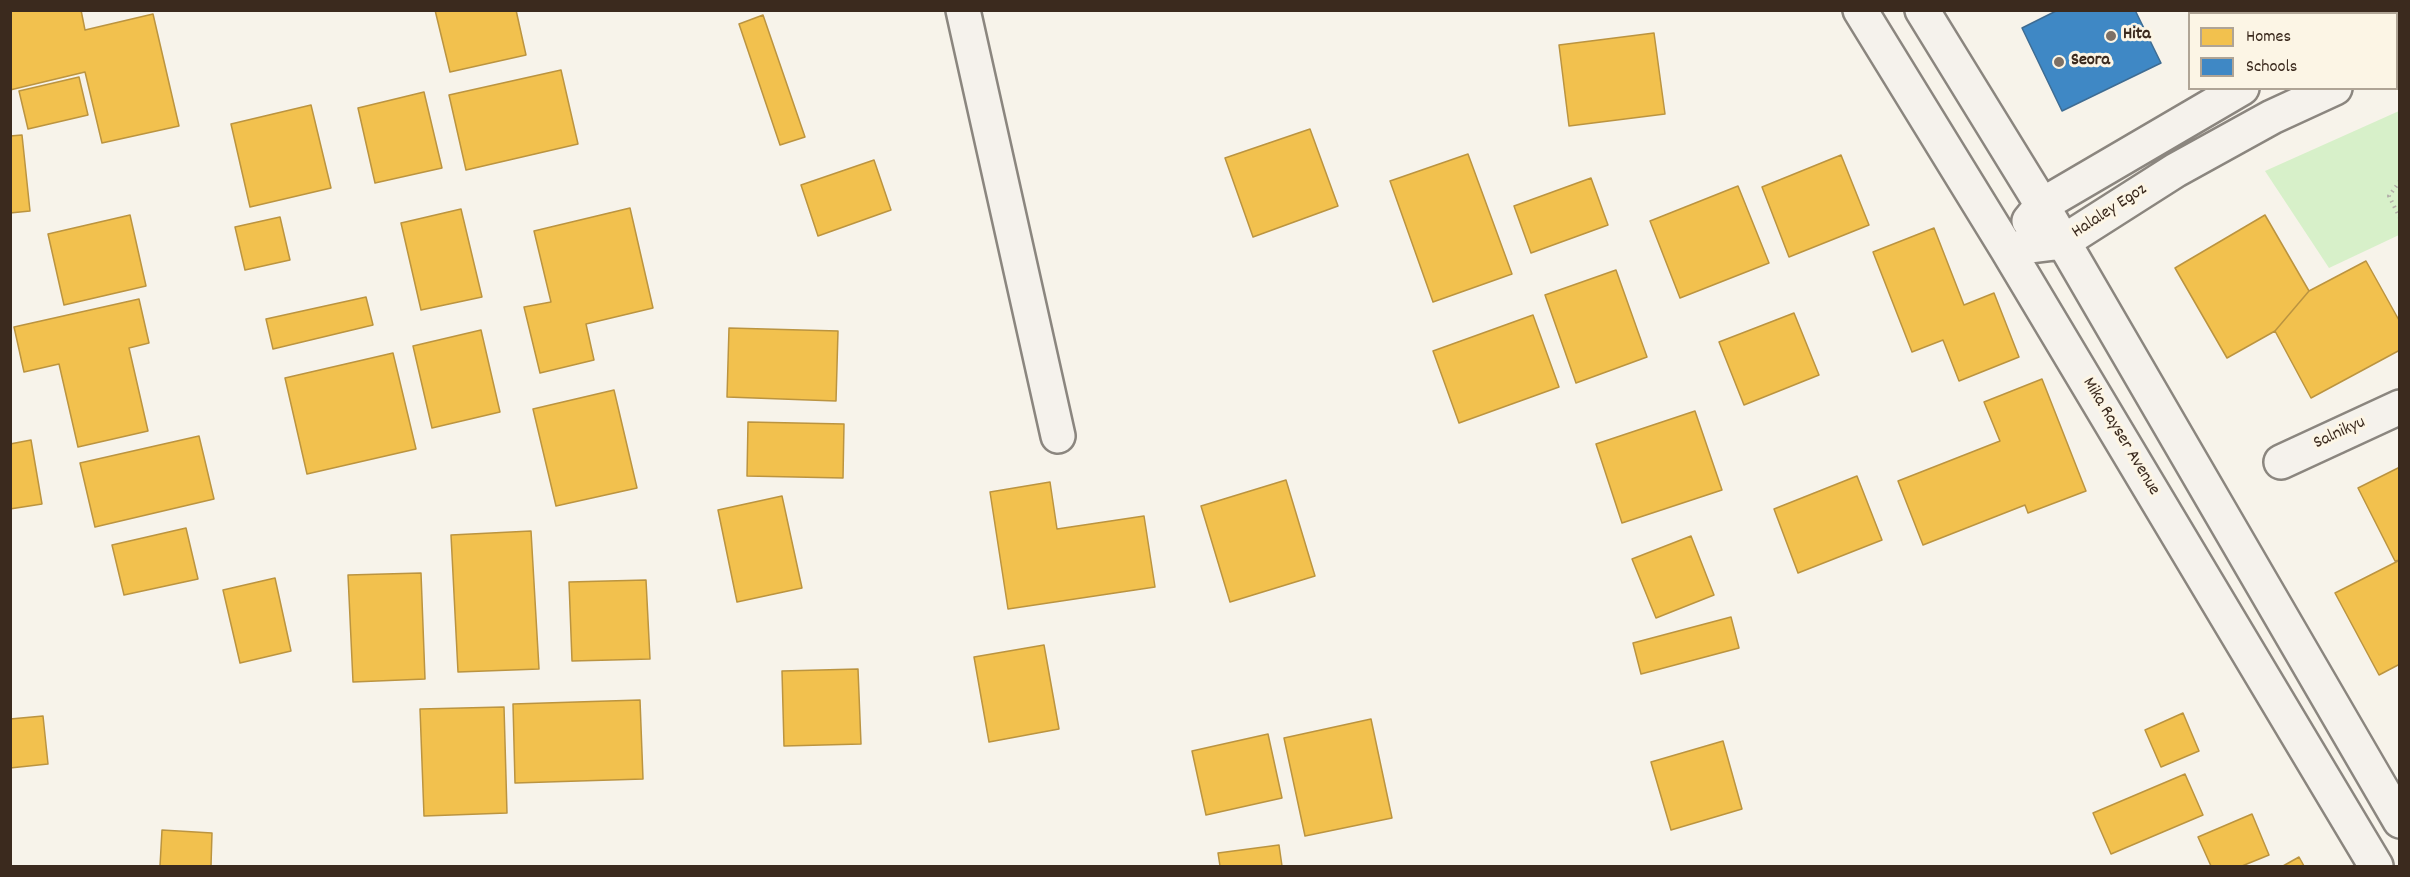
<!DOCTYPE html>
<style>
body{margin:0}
#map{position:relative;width:2410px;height:877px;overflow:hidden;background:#f7f3ea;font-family:Dekko,sans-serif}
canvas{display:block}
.frame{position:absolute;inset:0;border:12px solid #3b2a1e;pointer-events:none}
.legend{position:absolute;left:2188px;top:12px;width:210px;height:78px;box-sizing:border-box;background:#fcf5e5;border:2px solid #afa495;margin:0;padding:8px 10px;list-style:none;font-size:18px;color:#3b2a1e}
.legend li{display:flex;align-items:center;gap:12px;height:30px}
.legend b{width:30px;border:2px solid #afa495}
</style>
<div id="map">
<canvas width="2410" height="877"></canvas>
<div class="frame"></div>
<ul class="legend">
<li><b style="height:16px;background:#f2c14e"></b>Homes</li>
<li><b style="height:16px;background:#3f88c5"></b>Schools</li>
</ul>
</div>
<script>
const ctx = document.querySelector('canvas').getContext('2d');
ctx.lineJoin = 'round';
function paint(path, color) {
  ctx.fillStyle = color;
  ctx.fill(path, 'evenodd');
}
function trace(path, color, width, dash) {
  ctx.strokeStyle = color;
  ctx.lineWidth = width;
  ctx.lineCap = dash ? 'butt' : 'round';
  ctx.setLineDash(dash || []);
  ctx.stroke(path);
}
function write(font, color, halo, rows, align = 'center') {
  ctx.font = font + ' Dekko,sans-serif';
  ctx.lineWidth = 6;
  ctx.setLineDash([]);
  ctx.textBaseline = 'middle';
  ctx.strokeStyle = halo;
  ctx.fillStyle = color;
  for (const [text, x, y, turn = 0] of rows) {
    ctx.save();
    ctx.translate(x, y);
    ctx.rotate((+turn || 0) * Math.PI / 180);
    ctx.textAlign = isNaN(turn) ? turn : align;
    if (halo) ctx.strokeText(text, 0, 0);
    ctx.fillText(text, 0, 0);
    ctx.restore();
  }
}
paint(new Path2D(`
 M2399,111V235L2329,268L2265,171Z`), '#d7f0c9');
const homes = new Path2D(`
 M10,10H81L85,30L153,14L179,126L102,143L85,72L10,90Z
 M435,10H516L526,55L450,72Z
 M2193,10H2214L2206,14H2194Z
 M763,15L805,137L780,145L739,24Z
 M1654,33L1665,114L1569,126L1559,45Z
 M561,70L578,144L466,170L449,95Z
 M79,77L88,115L28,129L19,91Z
 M424,92L442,168L375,183L358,108Z
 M311,105L331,188L250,207L231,124Z
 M1310,129L1338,206L1253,237L1225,158Z
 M22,135L30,211L10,213V136Z
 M1468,154L1512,274L1433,302L1390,181Z
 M1841,155L1869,225L1789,257L1762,187Z
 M874,160L891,210L818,236L801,185Z
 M1591,178L1608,225L1531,253L1514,206Z
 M1738,186L1769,263L1680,298L1650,221Z
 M630,208L653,308L586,324L594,360L540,373L524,307L551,302L534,231Z
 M461,209L482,297L421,310L401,223Z
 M130,215L146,286L64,305L48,234Z
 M2265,215L2309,291L2275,331L2227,358L2175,268Z
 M280,217L290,260L245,270L235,227Z
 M1934,228L1964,305L1994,293L2019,357L1959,381L1943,340L1912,352L1873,252Z
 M2366,261L2400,322V350L2311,398L2275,331L2309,291Z
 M1616,270L1647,357L1576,383L1545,295Z
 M366,297L373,325L273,349L266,319Z
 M139,299L149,343L129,348L148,431L78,447L59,364L24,372L14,327Z
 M1794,313L1819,375L1744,405L1719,342Z
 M1533,315L1559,387L1459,423L1433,351Z
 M729,328L838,331L836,401L727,397Z
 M481,330L500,412L432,428L413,346Z
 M393,353L416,449L307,474L285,378Z
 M2042,379L2086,491L2028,513L2025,505L1923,545L1898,481L2000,441L1984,402Z
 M614,390L637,488L556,506L533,409Z
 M1695,411L1722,490L1622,523L1596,444Z
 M748,422L844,424L843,478L747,476Z
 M199,436L214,499L95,527L80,463Z
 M31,440L42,504L10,509V444Z
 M2400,467V560L2395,561L2358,488Z
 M1857,476L1882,540L1798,573L1774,509Z
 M1286,480L1315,576L1230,602L1201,506Z
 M1050,482L1057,529L1144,516L1155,587L1008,609L990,492Z
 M782,496L802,588L737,602L718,510Z
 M186,528L198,579L124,595L112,545Z
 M531,531L539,669L458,672L451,535Z
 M1691,536L1714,595L1656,618L1632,559Z
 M2400,560V664L2379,675L2335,593Z
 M421,573L425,679L353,682L348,575Z
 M275,578L291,651L240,663L223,590Z
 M646,580L650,659L572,661L569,582Z
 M1731,617L1739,648L1641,674L1633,643Z
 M1044,645L1059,729L989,742L974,657Z
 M858,669L861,744L784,746L782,671Z
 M640,700L643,779L515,783L513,704Z
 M504,707L507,813L424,816L420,709Z
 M2183,713L2199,751L2161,767L2145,730Z
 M43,716L48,764L10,768V719Z
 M1371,719L1392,818L1305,836L1284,738Z
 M1268,734L1282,798L1206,815L1192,751Z
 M1723,741L1742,809L1671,830L1651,762Z
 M2185,774L2203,815L2111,854L2093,813Z
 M2252,814L2269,855L2242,866H2211L2198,837Z
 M162,830L212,833L211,866H160Z
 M1279,845L1282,866H1220L1218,853Z
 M2299,857L2304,866H2283Z`);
paint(homes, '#f2c14e');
trace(homes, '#bb9440', 1.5);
const schools = new Path2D(`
 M2058,10H2135L2161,63L2062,111L2022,28Z`);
paint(schools, '#3f88c5');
trace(schools, '#3e6c93', 1.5);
const minor = new Path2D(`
 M963,10L1058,436
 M1860,10L2007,249L2376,866
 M1922,10L2042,205L2400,821
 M2396,25H2400
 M2396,66L2400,65
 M2029,221L2042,205L2242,88
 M2007,249L2063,242L2176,170L2272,117L2335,88
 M2281,462L2400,407`);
trace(minor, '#8b867f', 38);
trace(new Path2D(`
 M2400,181L2389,196L2400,218`), '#b3afa9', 4, [1.5, 4.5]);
trace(minor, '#f5f2ec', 33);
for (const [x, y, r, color] of [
 [2111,36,6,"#7d7065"],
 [2059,62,6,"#7d7065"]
]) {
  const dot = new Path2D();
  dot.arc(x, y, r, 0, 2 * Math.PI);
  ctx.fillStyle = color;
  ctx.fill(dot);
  trace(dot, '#fcf5e5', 2);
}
write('bold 18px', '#3b2a1e', '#fcf5e5', [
 ["Hita",2123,36],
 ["Seora",2071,62]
], 'left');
write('18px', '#3b2a1e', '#fcf5e5', [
 ["Halaley Egoz",2110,212,-33],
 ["Salnikyu",2340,434,-25],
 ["Mika Rayser Avenue",2120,437,59]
]);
</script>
